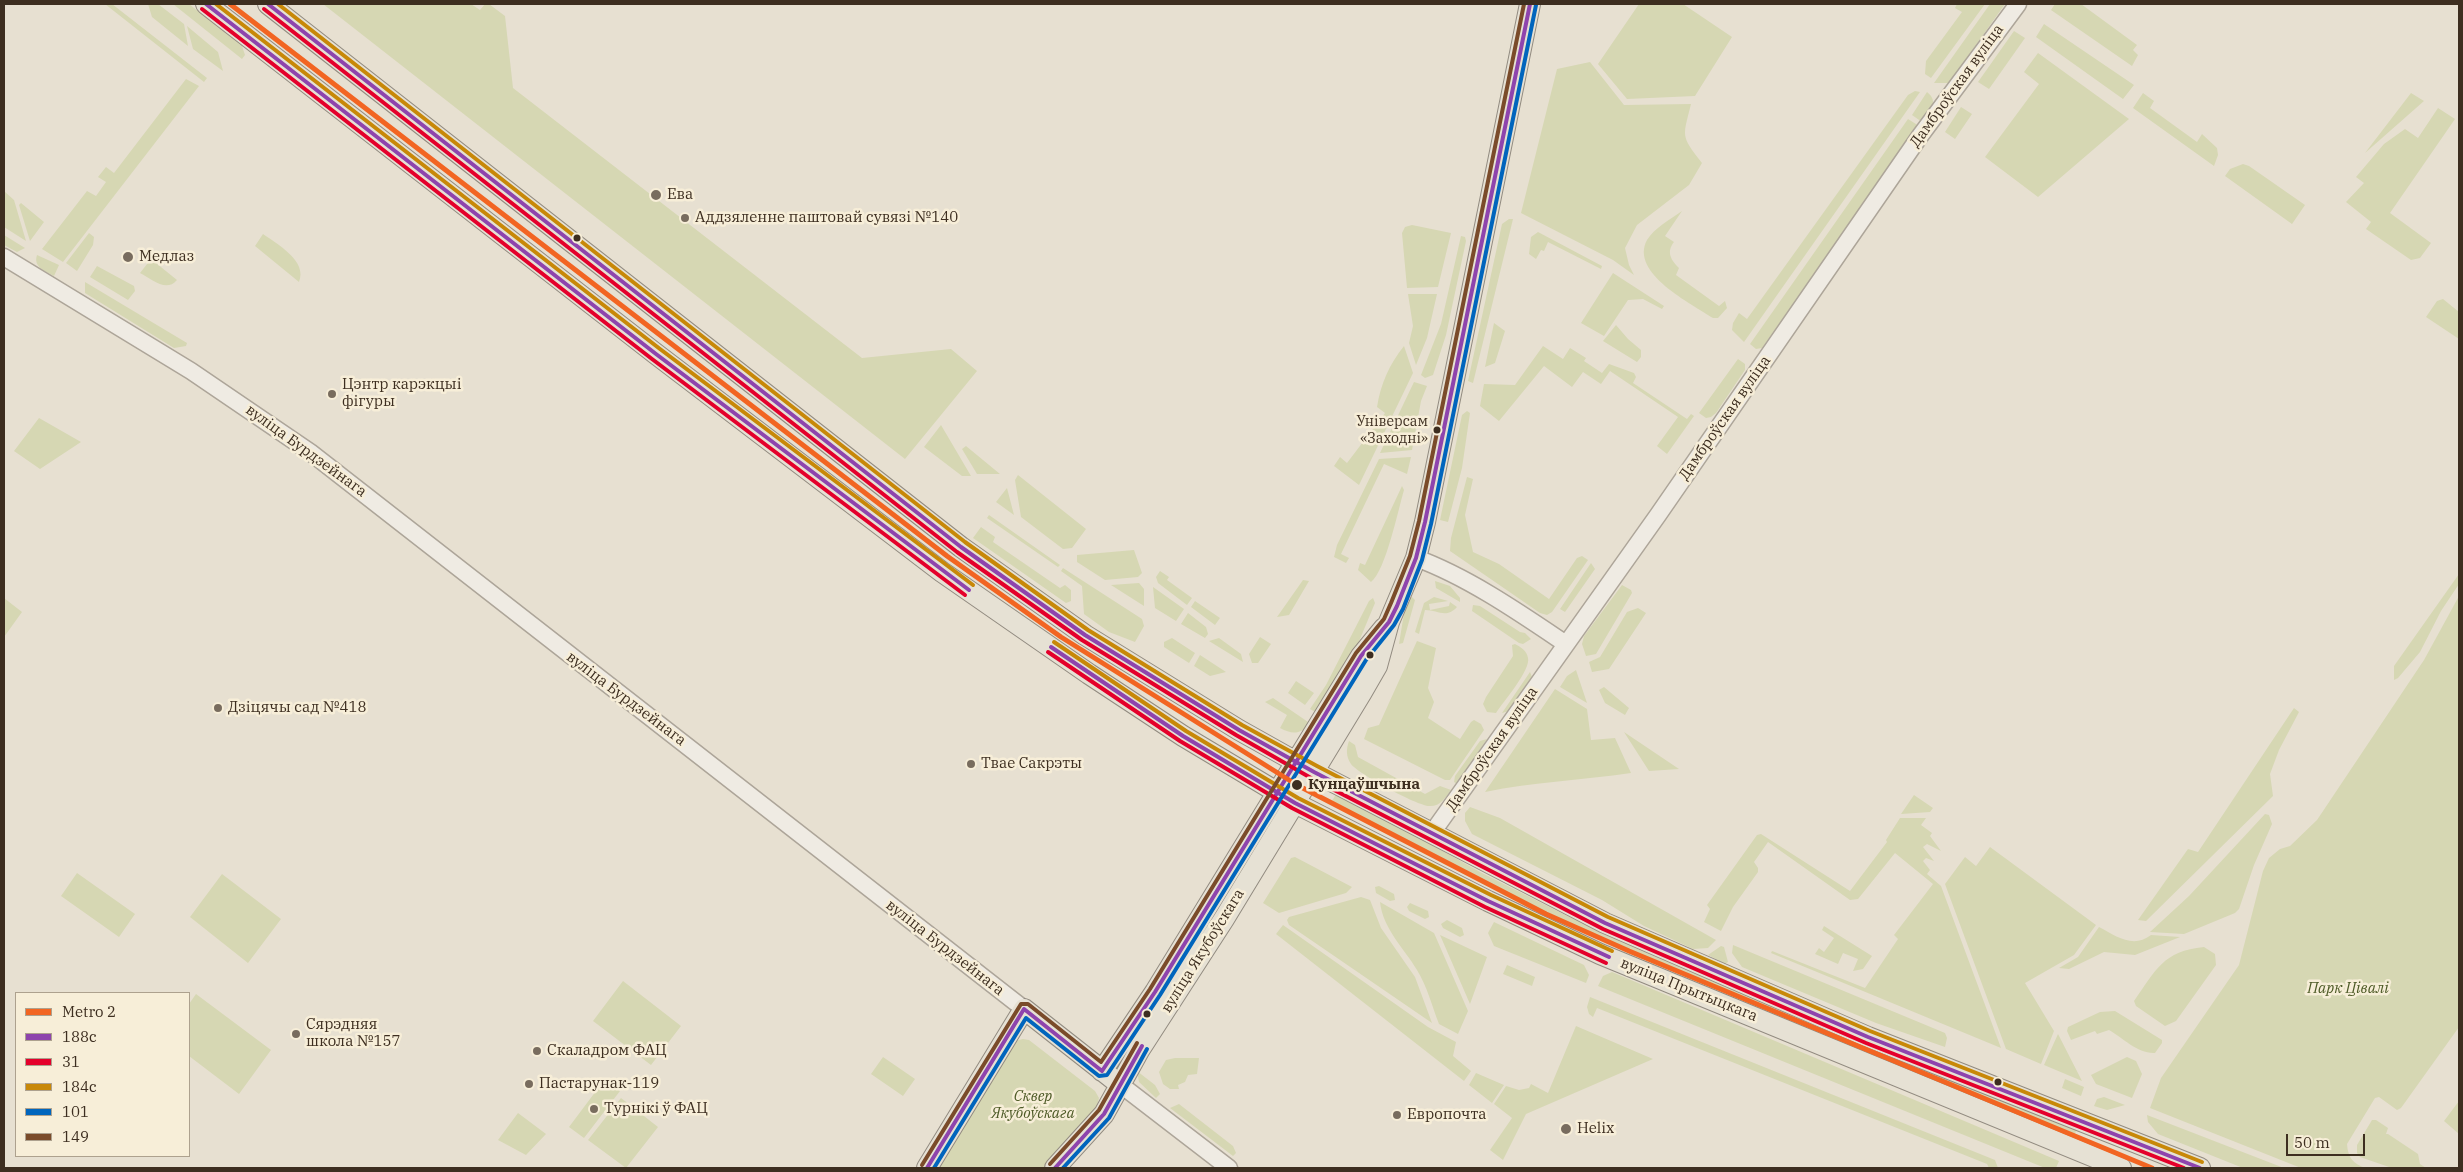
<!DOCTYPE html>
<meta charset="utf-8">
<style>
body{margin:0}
#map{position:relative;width:2463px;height:1172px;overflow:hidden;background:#e7e0d1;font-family:"IBM Plex Serif",serif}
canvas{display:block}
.frame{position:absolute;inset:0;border:5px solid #3d2e20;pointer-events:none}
.legend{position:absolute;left:15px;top:992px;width:175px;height:165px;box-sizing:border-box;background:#f7eed8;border:1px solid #ada18e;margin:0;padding:6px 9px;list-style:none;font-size:15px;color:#3d2e20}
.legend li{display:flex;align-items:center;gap:10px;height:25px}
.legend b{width:25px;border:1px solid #ada18e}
.scale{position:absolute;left:2286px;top:1134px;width:79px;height:22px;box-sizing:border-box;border:2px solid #3d2e20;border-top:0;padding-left:6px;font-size:15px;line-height:18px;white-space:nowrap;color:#3d2e20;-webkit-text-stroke:4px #f7eed8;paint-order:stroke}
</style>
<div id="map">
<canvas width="2463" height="1172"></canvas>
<div class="frame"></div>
<ul class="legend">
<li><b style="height:6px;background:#f26522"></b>Metro 2</li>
<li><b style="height:6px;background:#8e44ad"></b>188с</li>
<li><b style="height:6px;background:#e4002b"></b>31</li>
<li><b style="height:6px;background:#c88808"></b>184с</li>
<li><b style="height:6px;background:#0065bd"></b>101</li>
<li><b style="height:6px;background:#7a4b2a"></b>149</li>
</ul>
<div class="scale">50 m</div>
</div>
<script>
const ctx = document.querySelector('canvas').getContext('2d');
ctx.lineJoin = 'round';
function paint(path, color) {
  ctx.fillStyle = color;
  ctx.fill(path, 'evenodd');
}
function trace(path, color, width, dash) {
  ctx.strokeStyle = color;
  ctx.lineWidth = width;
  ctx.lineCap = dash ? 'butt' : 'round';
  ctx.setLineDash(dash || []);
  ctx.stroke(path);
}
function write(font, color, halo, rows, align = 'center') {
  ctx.font = font + ' "IBM Plex Serif",serif';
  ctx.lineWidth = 5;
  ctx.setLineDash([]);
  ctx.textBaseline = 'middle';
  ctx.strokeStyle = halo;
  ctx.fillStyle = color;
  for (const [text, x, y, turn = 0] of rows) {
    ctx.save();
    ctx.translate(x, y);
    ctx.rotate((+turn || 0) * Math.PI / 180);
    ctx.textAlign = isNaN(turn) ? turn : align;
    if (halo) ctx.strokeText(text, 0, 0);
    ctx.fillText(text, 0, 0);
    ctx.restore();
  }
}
paint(new Path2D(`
 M105,4H112L207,78L204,82Z
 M148,4H158L184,24L188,46L152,17Z
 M173,4H189L242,46L245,55L242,59Z
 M323,4H471L480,10L485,4H489L505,16L513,88L862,358L951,349L977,371L905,459Z
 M1639,4H1683L1732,37L1695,96L1627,99L1598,64Z
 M1957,4H1985L1931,78L1925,74L1926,61L1962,12L1955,8Z
 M1990,4H2005L1949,83H1934Z
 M2055,4H2081L2137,45L2133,50L2138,55L2132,66L2051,10Z
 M2044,24L2134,85L2123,99L2036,37Z
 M187,26L218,52L223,71L193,49Z
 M2014,31L2025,38L1989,89L1978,82Z
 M2038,53L2129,119L2038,197L1985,157L2039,84L2024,72Z
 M1590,62L1624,105L1691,104C1683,137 1680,135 1702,163L1689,185L1637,225L1625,248L1629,265L1634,275L1613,260L1521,213L1557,69Z
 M186,79L199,86L63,262L42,249L87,191L96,196L106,182L98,177L106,167L114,173Z
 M1915,91L1920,92L1744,342L1732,330L1733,323L1739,313L1747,319L1908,95Z
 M1927,92C1940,102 1929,112 1922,122L1912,115Z
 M2143,93L2154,101L2150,108L2197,142L2202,134L2217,148L2218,155L2214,166L2133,108Z
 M2411,93L2424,101L2365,153Z
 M1961,107L1972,114L1955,139L1945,132Z
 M2438,108L2455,119L2390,213L2431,243L2420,258L2411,260L2366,229L2371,222L2346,202L2364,183L2356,177L2384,144L2405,129L2418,138Z
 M1908,119L1919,126L1762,348L1756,349L1750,344Z
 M2243,164L2249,166L2305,205L2292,224L2225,176L2230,169Z
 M4,191L14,200L26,241L4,227Z
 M21,203L44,222L30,241L19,205Z
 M1682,211L1665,236L1674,242C1666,252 1671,260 1679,268L1676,275L1719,306L1725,301L1727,308L1718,318H1713C1692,304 1629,273 1647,240C1654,228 1671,219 1682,211Z
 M1509,219H1513L1473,383L1468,381L1502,224Z
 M1412,225L1451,233L1438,287L1407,288L1402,233L1405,227Z
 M1538,232L1602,266L1601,269L1548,242L1544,251L1541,250L1536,259L1529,254L1531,237Z
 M89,233L94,237L93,245L77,271L66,263Z
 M263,234C277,244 308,261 299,282L255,246Z
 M4,235L25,248L17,252L4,245Z
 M1461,236L1465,237L1466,241L1446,335L1433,375L1425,378L1421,375L1441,324Z
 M37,255L59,265L54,276C45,271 33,267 37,255Z
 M151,259L177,280C166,293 152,279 140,273Z
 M97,266L134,286L135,291L128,300L90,277Z
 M1613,273L1664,306L1662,309L1643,299L1628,300L1604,336L1581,323Z
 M85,282L187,343L186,346L174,348L85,293Z
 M1408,294H1437L1427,338L1416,365L1409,343L1413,326Z
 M2443,299L2459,312V339L2426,317L2437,301Z
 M1494,323L1505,331L1495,363L1485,367Z
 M1616,325L1628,339L1641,350V357L1637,362L1603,341Z
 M1404,346L1413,373L1359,485L1334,466L1340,457L1347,463L1385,413L1377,407C1381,383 1389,365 1404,346Z
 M1543,346L1563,359L1570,348L1586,358L1584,361L1602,373L1609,364L1634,373L1636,377L1633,383L1687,419L1691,414L1694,416L1667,454L1657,446L1678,417L1610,371L1601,384L1583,372L1572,387L1544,366L1499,421L1480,406L1484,384L1515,385Z
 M1738,359L1745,364V370L1716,413L1711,417L1706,418L1699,413Z
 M1414,382L1427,386L1421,401L1412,450L1380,453Z
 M1467,411L1470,413L1462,468L1448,522L1440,520L1462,415Z
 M39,418L81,442L40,469L14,451Z
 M941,425L971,476H962L924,447Z
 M966,446L1000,474H977L962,449Z
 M1411,457L1407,474L1384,464L1341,554L1349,558L1346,563L1334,557L1337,545L1379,459Z
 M1018,475L1086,529L1072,548L1063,549L1021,517L1015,480Z
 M1467,477L1473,479L1465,515L1473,552L1499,564L1549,599L1577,558L1582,556L1588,560L1552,612L1547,615L1540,613L1450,551L1451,538Z
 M1402,486L1404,490C1398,510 1386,570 1371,582L1358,570L1360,563L1365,565Z
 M1007,488L1014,515L996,502Z
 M989,515L1060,565L1058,567L987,518Z
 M981,527L995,537L993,542L1060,588L1065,585L1071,590V601L1066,603L973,538Z
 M1134,550L1142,573L1138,577L1105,580L1077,562V555Z
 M1591,563L1595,569L1565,612L1560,609Z
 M1063,568L1142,619L1144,626L1135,642L1109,632L1084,614L1082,586L1061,571Z
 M1160,571L1169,577L1167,580L1192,598L1187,605L1158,583L1156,577Z
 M2459,574V584L2441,611L2420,652L2398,678L2394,680V666Z
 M1303,580L1309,581L1289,615L1277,617Z
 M1435,581L1450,586L1460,598V602L1436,588Z
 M1139,583L1144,589V606L1111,585Z
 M1622,585L1631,590L1632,593L1596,654L1586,656L1582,644L1584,636Z
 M1153,587L1184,609L1176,621L1155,608Z
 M2459,596V1027L2401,1108L2397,1110L2379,1097L2375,1098L2347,1144C2348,1158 2353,1164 2366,1168H2301L2150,1108L2161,1078L2239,965L2263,871L2269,858L2280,849L2290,846L2317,820L2424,660Z
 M1412,597L1415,600L1403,643L1399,644L1405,607L1409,598Z
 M1434,597L1448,601L1429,604L1430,610L1449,606L1450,602L1457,607C1446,619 1438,610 1425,610L1419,634L1415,632L1424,603Z
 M4,598L22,612L4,637Z
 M1373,598L1375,603L1355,651L1317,713L1310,709L1326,685L1369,601Z
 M1195,601L1220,618L1215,625L1191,607Z
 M1473,605L1480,606L1520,632L1525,633L1531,639L1523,644L1519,643L1472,611Z
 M1638,608L1646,613L1609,669L1592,672L1589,662L1600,657L1627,612Z
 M1188,613L1206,627L1208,634L1205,638L1181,624Z
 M1260,637L1271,644L1258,663H1252L1249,654Z
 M1172,638L1195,653L1189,663L1164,647V642Z
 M1219,638L1241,654L1243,662L1209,641Z
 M1417,641L1436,648L1428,688L1434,702L1428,718L1460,739L1471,722L1474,720L1481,724L1484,730L1450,780H1445L1364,739L1368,728L1379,725Z
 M1515,644C1521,647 1527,651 1528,658C1531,670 1503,702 1496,713L1487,712L1483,704L1486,697L1513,656L1512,645Z
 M1200,655L1226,672L1210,676L1194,666Z
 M1576,670L1587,703L1560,687L1567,676Z
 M1530,672L1532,677L1509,711L1502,713Z
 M1296,681L1314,693L1305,705L1288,693Z
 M1604,687L1629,708L1625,715L1605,703L1599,690Z
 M1555,689L1587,709L1591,740L1615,738L1631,773C1583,780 1533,782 1485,792Z
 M1273,698L1311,724C1300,734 1293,735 1280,728L1287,715L1265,702Z
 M2294,708L2299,712L2279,750L2270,774L2273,796L2146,921L2138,920L2188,849L2198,852Z
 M1624,732L1679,769L1649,771Z
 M1487,739L1457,784L1454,782L1455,776L1480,741Z
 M1349,741L1355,745L1358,757L1425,794L1440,786L1451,790C1445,798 1441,806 1430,806C1419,807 1357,773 1351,764C1346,757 1346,749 1349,741Z
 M1336,794L1347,797L1480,872L1601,933L1688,971L1789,1010L2077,1127L2075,1134C1969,1093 1865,1047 1760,1003C1700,978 1638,957 1579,930C1496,893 1417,847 1338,804L1332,801Z
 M1914,795L1933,808L1930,812L1901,814Z
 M1470,807L1500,818L1716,940L1708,948L1693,949L1644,926L1602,900L1472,834L1465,821V813Z
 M2265,814L2269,815L2272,824L2254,865L2239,909L2235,913L2184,934L2150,932L2189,896Z
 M1900,818H1926L1921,825L1932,833L1930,836L1941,851L1927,844L1923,847L1934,861L1926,858L1923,861L1930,870L1927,874L1941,886L2001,1048L1771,953L1772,951L1865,988L1898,939L1894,935L1933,884L1895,853L1858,899L1850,900L1768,842L1754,862L1758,868V872L1733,907L1721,931L1704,922L1710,909L1707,905L1757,835L1761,834L1850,891L1887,842L1886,840Z
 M1990,847L2096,925L2074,955L2025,983L2054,1031L2041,1064L2006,1049L1945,884L1965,857L1976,866Z
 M1295,857L1352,887L1346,893L1279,913L1263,903L1291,858Z
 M77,873L135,914L119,937L61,896Z
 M222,874L281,919L248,963L190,917Z
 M1379,886L1394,894L1395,900L1390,901L1376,893L1375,887Z
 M1361,897L1370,900L1381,928L1415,977L1432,1023L1289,925L1287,920L1289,917Z
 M1380,902L1434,933L1468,1011L1458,1034L1439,1024C1432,1006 1427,986 1417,970C1404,948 1383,929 1380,902Z
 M1410,903L1428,911L1429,917L1425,919L1409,911L1407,907Z
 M1447,920L1462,928L1464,935L1460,937L1443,928L1441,924Z
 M1494,922L1584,965L1589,975L1586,983L1494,946L1488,933Z
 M1283,925L1428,1027L1456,1042L1453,1056L1471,1071L1464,1081L1276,934Z
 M1824,926L1872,956L1863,969L1853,971L1858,959L1843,953L1838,964L1815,954L1819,948L1824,952L1834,938L1822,930Z
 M2099,927C2116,936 2133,949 2151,935L2180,937L2135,955L2104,952L2069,969L2059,968L2078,957Z
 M1440,935L1487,957L1470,1004Z
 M1733,945L1945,1033L1947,1038L1945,1047L1876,1023L1742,967L1732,953Z
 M1721,946L1724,947L1728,962L1725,964L1708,955Z
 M2204,947L2215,954L2216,965L2176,1021L2165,1026L2136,1006L2134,1001C2156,970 2163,951 2204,947Z
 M1507,965L1535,977L1532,986L1503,974Z
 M1612,972L2059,1161L2056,1168H2045L1598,986L1603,976Z
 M623,981L681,1026L651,1065L593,1021Z
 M196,994L271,1050L239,1094L189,1056V1004Z
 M1590,997L1995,1160L1998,1168H1989L1987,1164L1597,1008L1593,1017L1589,1014L1587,1007Z
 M2115,1011L2162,1040V1043L2155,1053C2138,1054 2123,1038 2109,1030L2097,1034L2095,1031L2071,1040L2067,1031L2068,1027L2100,1012Z
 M1576,1026L1653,1059L1526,1114L1503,1160L1490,1150L1512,1118L1494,1104L1506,1086L1519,1090L1529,1088L1531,1084L1548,1093Z
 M2058,1034L2082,1081L2044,1065Z
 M1023,1039L1029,1040L1095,1091L1099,1098L1097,1106L1046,1168H936L1015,1041Z
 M883,1057L915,1079L903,1096L871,1074Z
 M2127,1057L2136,1061L2142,1074L2132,1098L2096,1084L2091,1075Z
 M1175,1058H1199L1197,1074L1188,1075L1185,1082L1178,1085L1179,1089H1170L1163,1084L1159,1072L1166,1060Z
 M1137,1071L1155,1085L1160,1094L1156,1098L1139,1082Z
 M1476,1073L1504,1085L1492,1103L1469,1085Z
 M605,1079L620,1091L584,1138L569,1127Z
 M2065,1079L2084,1087L2081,1096L2062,1088Z
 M2104,1097L2125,1105L2107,1110L2094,1106L2097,1099Z
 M621,1098L658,1127L626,1168L588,1140Z
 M2459,1101V1134L2444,1121Z
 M1179,1104L1233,1146L1236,1153L1233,1156L1170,1108Z
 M518,1113L546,1134L526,1155L498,1140Z
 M2147,1115L2284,1168H2243L2158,1134L2148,1122Z
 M2372,1120H2376L2388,1128L2386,1134H2388L2418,1154L2420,1164L2426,1168H2392L2360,1157L2357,1153V1145Z`), '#d6d7b3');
const minor = new Path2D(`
 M4,257L191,371L310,452L1024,1009
 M1416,558C1468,577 1520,613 1566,644
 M1432,833L1658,515L1920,136L2018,4
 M1121,1085L1229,1168`);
const major = new Path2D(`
 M206,4L656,354L942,572L1089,674L1183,736L1295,803L1488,901L1600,954L2121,1168
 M268,4L961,547L1085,635L1239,730L1314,772L1605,923L1868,1037L2200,1168
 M1102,1071L1155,992L1361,656L1384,628
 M927,1168L1024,1009L1113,1079
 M1055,1168L1104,1114L1140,1049L1224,919L1362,692L1377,666L1389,622L1416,558L1425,522L1530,4`);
trace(minor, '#ada599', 19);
trace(major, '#928b80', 22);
trace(minor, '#efebe3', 16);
trace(major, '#e6e1d4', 20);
trace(new Path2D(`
 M206,4L656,354L969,590
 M268,4L961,547L1085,635L1239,730L1314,772L1605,923L1868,1037L2200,1168
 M1051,647L1183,736L1295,803L1488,901L1609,957
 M927,1168L1024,1009L1102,1071L1155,992L1361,656L1389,622L1397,606L1416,558L1425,522L1530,4
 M1055,1168L1104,1114L1142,1046`), '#8e44ad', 4);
trace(new Path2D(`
 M202,9L652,359L965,595
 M264,9L957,552L1082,640L1236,735L1311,778L1603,929L1866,1043L2184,1168
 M1048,652L1180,741L1292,808L1485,907L1606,963`), '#e4002b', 4);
trace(new Path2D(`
 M216,4L660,349L973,585
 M278,4L965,542L1088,630L1242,725L1317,766L1608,917L1870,1031L2202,1162
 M1054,642L1186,731L1298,798L1491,895L1612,951`), '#c88808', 4);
trace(new Path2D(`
 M934,1168L1026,1018L1099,1076L1107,1075L1160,995L1366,660L1394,625L1403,609L1422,560L1431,524L1536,5
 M1063,1168L1109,1118L1147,1049`), '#0065bd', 4);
trace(new Path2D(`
 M1050,1164L1099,1110L1137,1043
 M922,1165L1021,1004H1028L1101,1062L1150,989L1356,653L1384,619L1391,603L1410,556L1419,521L1524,4`), '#7a4b2a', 4);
trace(new Path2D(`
 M230,4L947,556L1061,637L1297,785L1546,914L1629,951L2152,1168`), '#f26522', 5);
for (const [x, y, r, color] of [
 [656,195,6,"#786c5e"],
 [685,218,5,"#786c5e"],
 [577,238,4.5,"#3d2e20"],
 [128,257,6,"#786c5e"],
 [332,394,5,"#786c5e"],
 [1437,430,4.5,"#3d2e20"],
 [1370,655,4.5,"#3d2e20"],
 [218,708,5,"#786c5e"],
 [971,764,5,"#786c5e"],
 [1297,785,6,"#3d2e20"],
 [1147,1014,4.5,"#3d2e20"],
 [296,1034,5,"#786c5e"],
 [537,1051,5,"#786c5e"],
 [1998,1082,4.5,"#3d2e20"],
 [529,1084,5,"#786c5e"],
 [594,1109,5,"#786c5e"],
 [1397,1115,5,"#786c5e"],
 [1566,1129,6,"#786c5e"]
]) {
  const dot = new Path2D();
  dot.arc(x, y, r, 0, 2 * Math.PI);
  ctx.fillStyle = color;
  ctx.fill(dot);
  trace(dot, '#f7eed8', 2);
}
write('14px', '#3d2e20', '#f7eed8', [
 ["Універсам",1428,422],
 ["«Заходні»",1428,439]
], 'right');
write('15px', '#3d2e20', '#f7eed8', [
 ["Дамброўская вуліца",1957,86,-54],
 ["Дамброўская вуліца",1725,418,-55],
 ["вуліца Бурдзейнага",306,451,36],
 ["вуліца Бурдзейнага",626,699,37],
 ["Дамброўская вуліца",1492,749,-55],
 ["вуліца Бурдзейнага",945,948,38],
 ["вуліца Якубоўскага",1203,951,-58],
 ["вуліца Прытыцкага",1689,990,22]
]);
write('15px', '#3d2e20', '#f7eed8', [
 ["Ева",667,195],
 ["Аддзяленне паштовай сувязі №140",695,218],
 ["Медлаз",139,257],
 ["Цэнтр карэкцыі",342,385],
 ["фігуры",342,402],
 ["Дзіцячы сад №418",228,708],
 ["Твае Сакрэты",981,764],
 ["Сярэдняя",306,1025],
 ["школа №157",306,1042],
 ["Скаладром ФАЦ",547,1051],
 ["Пастарунак-119",539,1084],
 ["Турнікі ў ФАЦ",604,1109],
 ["Европочта",1407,1115],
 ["Helix",1577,1129]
], 'left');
write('bold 15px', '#3d2e20', '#f7eed8', [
 ["Кунцаўшчына",1308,785]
], 'left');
write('italic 15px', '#4d5a26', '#f7eed8', [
 ["Парк Цівалі",2348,989],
 ["Сквер",1033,1097],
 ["Якубоўскага",1033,1114]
]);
</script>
